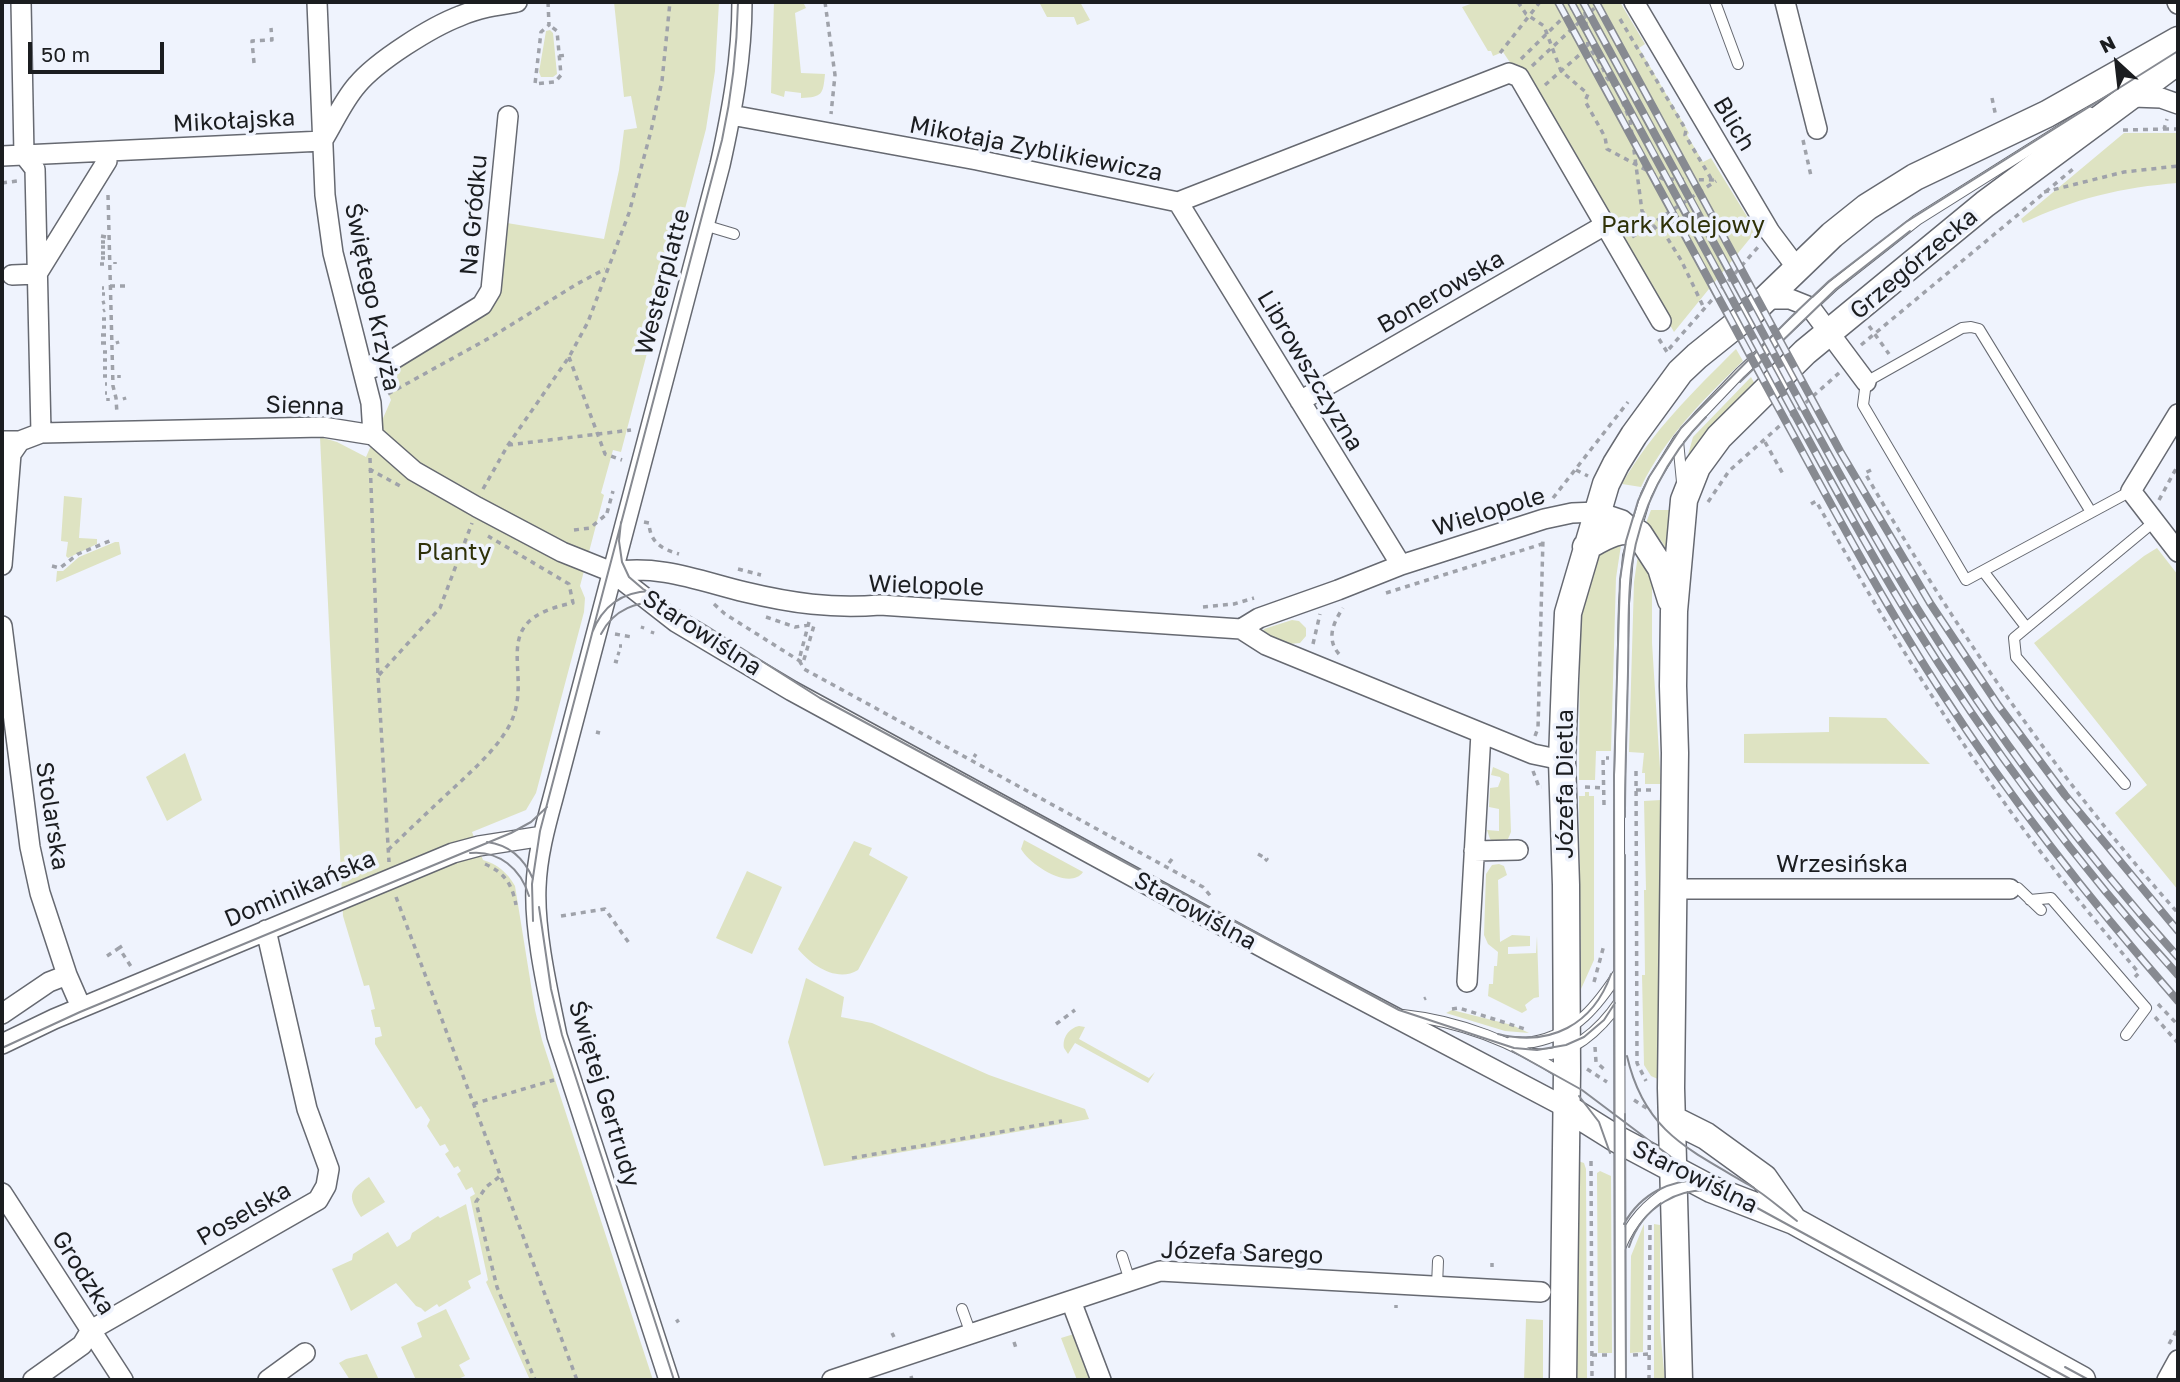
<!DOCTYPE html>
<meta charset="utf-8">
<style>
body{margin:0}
#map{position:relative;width:2180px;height:1382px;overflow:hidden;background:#eff3fd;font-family:"Golos Text",sans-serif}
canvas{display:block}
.frame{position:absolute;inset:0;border:4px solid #1b1d20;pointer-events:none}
.north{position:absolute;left:2082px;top:28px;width:70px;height:70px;-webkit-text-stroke:5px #eff3fd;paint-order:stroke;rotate:333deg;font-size:19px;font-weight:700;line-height:28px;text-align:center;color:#1b1d20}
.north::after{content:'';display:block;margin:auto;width:24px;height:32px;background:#1b1d20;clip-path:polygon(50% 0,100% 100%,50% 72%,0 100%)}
.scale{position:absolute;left:28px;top:42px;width:136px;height:32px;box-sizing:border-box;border:4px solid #1b1d20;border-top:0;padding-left:9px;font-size:21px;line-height:24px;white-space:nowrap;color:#1b1d20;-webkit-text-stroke:5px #eff3fd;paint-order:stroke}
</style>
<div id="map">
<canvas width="2180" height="1382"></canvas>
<div class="frame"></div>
<div class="north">N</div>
<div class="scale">50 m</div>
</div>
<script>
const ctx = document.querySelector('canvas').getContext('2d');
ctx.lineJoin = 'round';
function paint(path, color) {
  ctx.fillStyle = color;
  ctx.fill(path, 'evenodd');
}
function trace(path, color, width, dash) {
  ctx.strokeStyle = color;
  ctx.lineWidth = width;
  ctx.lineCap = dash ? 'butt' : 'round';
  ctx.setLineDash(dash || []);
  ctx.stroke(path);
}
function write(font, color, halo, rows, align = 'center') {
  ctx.font = font + ' "Golos Text",sans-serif';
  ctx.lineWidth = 7;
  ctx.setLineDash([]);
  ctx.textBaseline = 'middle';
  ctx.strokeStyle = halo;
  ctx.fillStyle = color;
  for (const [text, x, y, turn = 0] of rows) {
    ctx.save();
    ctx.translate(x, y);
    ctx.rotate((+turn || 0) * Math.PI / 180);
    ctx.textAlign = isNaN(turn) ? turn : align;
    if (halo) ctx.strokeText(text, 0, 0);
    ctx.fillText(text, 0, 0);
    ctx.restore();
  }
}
paint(new Path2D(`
 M614,2H719L715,71L706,129L621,452L613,450L601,493L604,495L580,586L585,598L584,612L536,793L526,810L472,832L483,860C497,864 507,872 515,886L535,1010L542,1040L653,1380H530L486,1282L488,1280L470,1197L475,1194L472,1187L466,1190L457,1174L461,1171L458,1166L454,1168L445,1154L449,1151L445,1144L440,1146L427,1126L430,1120L421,1106L416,1109L375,1044V1038L382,1036L380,1027H375L371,1010L375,1009L369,985L364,986L343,916L320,437L337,442L366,457L391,400L380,372L488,305L507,223L604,239L619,170L624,130L637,128L631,96L624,97Z
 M774,2H803L806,8L795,13L801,73L825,74C823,94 823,97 801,98V93L785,91L784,97L771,93Z
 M1039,2H1080L1090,20L1077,25L1074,17H1047Z
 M1476,2H1620L1645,44L1639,48L1689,133L1687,135L1703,162L1711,158L1756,231L1674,332L1525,69L1511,64L1503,52L1493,56L1491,51H1488L1462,7Z
 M550,30L553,33L557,74L553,77H541L539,72L546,31Z
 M2124,133H2178V183C2123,187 2073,199 2023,223L2021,219Z
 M1736,349L1743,361C1703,400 1666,436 1641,487L1622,484C1652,431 1694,391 1736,349Z
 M1751,377L1756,386L1692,456L1688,455L1693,437Z
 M64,496L82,498L79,538L97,539V544L68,558L66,556L68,542L61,541Z
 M1651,510H1671L1669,555L1662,542L1646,523Z
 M115,542H119L121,554L56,582L57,571H63L79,557Z
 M1621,545L1616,578L1611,751H1596L1595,780H1579L1580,620L1587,574L1602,549Z
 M2157,548L2178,575V890L2115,813L2147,785L2034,643L2144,556Z
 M1638,555L1646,562L1652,581V643L1661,784H1645V773H1642L1644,753L1629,752L1634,582Z
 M1292,620L1299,621L1306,628V636L1300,643L1289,644L1263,632L1264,629Z
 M1829,717L1886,718L1930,764L1744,763V734L1829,732Z
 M185,753L202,800L167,821L146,777Z
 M1493,767L1509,774L1511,832L1508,839L1494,842L1490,839L1487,830L1499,831V809L1489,807L1490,788L1498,787L1501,779L1500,777L1491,775Z
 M1585,792H1589V796H1594V960L1581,989L1579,796H1585Z
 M1661,800L1663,831L1660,1080L1651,1076L1644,1065L1642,975H1645L1644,890H1646L1644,801Z
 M1024,840L1083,872C1070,891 1030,865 1021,849Z
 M854,841L872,848L869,855L908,877L858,970C837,983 811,965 798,949Z
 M1499,864L1504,866L1507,875L1498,880L1500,942L1512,935L1530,936V946L1508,947V954L1536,953L1537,936L1539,997L1534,998L1525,1005L1527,1010L1522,1013L1488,996L1489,984H1493L1494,966H1497L1498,952L1488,944L1484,935L1486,874L1492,865Z
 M747,871L782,887L752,954L716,938Z
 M806,978L844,997L841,1017L872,1023L989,1075L1085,1109L1089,1119L824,1166L788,1042Z
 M1452,1010L1512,1025L1529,1033L1505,1031L1446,1013Z
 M1079,1026L1085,1027L1079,1039L1149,1078L1155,1072L1148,1083L1075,1043L1068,1054L1064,1048C1062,1038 1069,1028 1079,1026Z
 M1578,1161L1584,1163L1586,1169L1587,1380H1574Z
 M1600,1171L1611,1176L1612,1353H1598L1597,1173Z
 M369,1177L385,1202L361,1217C347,1196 349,1190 369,1177Z
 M466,1204L481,1274L468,1281L471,1288L439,1307L437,1304L425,1312L421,1308L416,1306L396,1283L351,1311L332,1269L352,1260L353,1254L388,1232L397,1247L410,1239L412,1233L438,1216L440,1218Z
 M1644,1224L1643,1352L1630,1353L1631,1256Z
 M1654,1224L1660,1225V1330L1665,1380H1654Z
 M446,1309L470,1359L459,1365L465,1376L456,1380H416L401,1347L422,1337L417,1323Z
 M1526,1319L1543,1320V1380H1524Z
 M1074,1334L1091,1380H1077L1061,1338Z
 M367,1354L379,1380H350L339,1363L346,1359Z`), '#dee3c2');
const lane = new Path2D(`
 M1715,2L1738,64
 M704,225L734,234
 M1678,441L1682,482
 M2091,512L1979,329L1971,327L1962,328L1866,382L1863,405L1966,580L2131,491
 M1983,571L2026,627
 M2125,784L2016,657L2014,638L2155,521
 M2010,889L2018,888L2041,910
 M2030,900L2051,898L2146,1008L2126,1035
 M1403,1015C1460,1021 1516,1043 1564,1075
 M1511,1042C1518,1042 1526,1043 1533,1042C1576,1034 1598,1005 1620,971
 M1534,1054C1570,1059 1601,1029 1620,1001
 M1620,1248C1631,1221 1647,1204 1671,1189
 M1122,1256L1130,1281
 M1437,1286L1438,1261
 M962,1309L971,1334
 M1620,1380L1619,817L1624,603L1628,556L1646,495L1653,481L1678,440L1699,416L1740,373L1833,286L1917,220L2089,112`);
const street = new Path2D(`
 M21,2L24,155
 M317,2L325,195L333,253L371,403L373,435
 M1634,2L1770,232L1797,268
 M1785,2L1817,129
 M2177,2L2178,4
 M2133,97L2161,98L2178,104
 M731,115L977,160L1178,202L1509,73L1519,77L1661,321
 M323,140C334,122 343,101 357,85C377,61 431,27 460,16C478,8 498,5 517,2
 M24,155L35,169L41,433
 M2,156L323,141
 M1178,202L1401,565
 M12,275L37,274L107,161
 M1767,299H1790L1810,307L1866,382
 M363,371L389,362L482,305L491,290L508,116
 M1300,401L1605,225
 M2178,414L2131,491L2178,552
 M2,441H20L41,433L323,427L373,435L414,471L477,507L562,552L612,572L676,622L792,691L1271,952L1567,1108
 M2,565L11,454L20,441
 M612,572C659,564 700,581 745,592C791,603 832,609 880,605L1241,629L1266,645L1533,754L1562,760
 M2,626L30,847L40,893L67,975L81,1007
 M1241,629L1259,618L1338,590L1401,565L1544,519L1572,513L1598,512L1622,520L1635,531
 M1474,851L1518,850
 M1673,889H2010
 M1467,982L1481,733
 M2,1014L49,982L67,975
 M2,1044L54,1019L453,853L479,846L543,836
 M2,1193L123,1380
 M1071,1301L1101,1380
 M33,1380L82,1345L91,1330L318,1200L326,1186L329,1169L307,1109L266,930
 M268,1380L305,1353
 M669,1380L557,1036C548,992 534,932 536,887C537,857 545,827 553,798L720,165C732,111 742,57 742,2
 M832,1380L1160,1271L1541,1292
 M2167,1380L2178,1360`);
const secondary = new Path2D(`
 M1586,547C1602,538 1621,525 1639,534L1661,568L1671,600
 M1567,1108L1615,1138L1711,1189L1794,1221L2082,1380
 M1672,1119L1706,1136L1764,1178L1794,1221
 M1563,1380L1567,1072L1566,885L1562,760L1565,679L1568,613L1606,484L1616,464L1634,435L1680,372L1697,356L1753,311L1832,235L1867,207L1915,177L2047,114L2178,40
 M1679,1380L1671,1088L1675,753L1673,686L1674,611L1684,500L1697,467L1719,437L1805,352L1985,204L2178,61`);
trace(lane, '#666971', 12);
trace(street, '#666971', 22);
trace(secondary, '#666971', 29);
trace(new Path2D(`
 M548,2L549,25L541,32L535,84L555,82L561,75L557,31L549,25
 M825,2L835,75L831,114
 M1518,2L1526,14L1544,26L1561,71L1588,94L1585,101L1605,137L1607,149L1663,179L1718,180
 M1584,2L1588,46L1601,64L1607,78L1617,89L1630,120L1642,211L1657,230L1666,236L1681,260L1704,308
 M1620,19L1686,130L1685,135L1712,180
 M1500,53L1540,2
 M559,56L567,55
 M1521,59L1579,2
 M254,63L252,41L272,40L271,28
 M1532,66L1601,2
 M1545,85L1585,50
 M1992,98L1996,117
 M2164,129H2178
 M2123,130L2164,129L2167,119
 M1803,140L1811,176
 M2,183L17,181
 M2044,192L2124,172L2178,166
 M108,195L113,386L116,398L117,414
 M101,236L106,237
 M1632,237L1716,181
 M101,242H105
 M101,247H105
 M101,253H105
 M101,258H105
 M115,262V264
 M100,264H104
 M110,286H125
 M102,288H104
 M102,294H105
 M102,303L105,302
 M103,311L105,310
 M102,319H106
 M1869,326L1889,354
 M102,327H106
 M101,335H107
 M1659,339L1667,352
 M117,341L118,344
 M101,343H107
 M1861,345L2073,169
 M1669,349L1758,247
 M103,352H107
 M569,357L605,454L622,460
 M103,360H107
 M103,368H107
 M119,375V378
 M103,376H107
 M105,384H107
 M105,393H107
 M388,394L493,336L577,284L605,269
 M124,397L125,400
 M108,398V401
 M1765,442L1783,474
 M508,445L631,430
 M370,458L378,676L389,862
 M369,469L402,487
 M1576,470L1588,476
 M1871,470L1865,473C1955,629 2058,779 2178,913
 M483,489L508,445L569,357L588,322L629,213L651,131L662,81L670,2
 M1553,498L1628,402
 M2159,500L2178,465
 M1708,502L1729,471L1839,373
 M1811,504L1816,501C1873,603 1933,703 2001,798C2044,859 2091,916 2139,973L2135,977
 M607,513L613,491
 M644,522L649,523C650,543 662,549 679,554
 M574,530L590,528L608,513
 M52,566L60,568L78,554L112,540
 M738,569L761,575
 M1386,593L1542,544
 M714,604L725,614L803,663L815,622
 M1203,607L1234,604L1254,598
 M766,617L795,627L809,625
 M809,622L799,660L804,669L1203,887L1213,899
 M642,629L643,626
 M615,634L632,637
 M652,634L653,631
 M1313,644L1320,614
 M619,646H622
 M617,653L620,654
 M1339,654C1326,639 1333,623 1343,608
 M614,661L618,662
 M379,675L440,608L472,523
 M596,732L600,733
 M1535,736L1538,728L1543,538
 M974,757L976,754
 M1533,771L1539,787H1542
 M1636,771L1637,1063L1646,1081
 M1585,787L1604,788
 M1636,790H1655
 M1604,805L1603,758H1609
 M388,850C411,828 434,806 458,784C476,767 495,750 508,728C539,674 480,621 573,603L569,584L488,536
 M1258,854L1267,859L1265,861
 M1169,863L1172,859
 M485,864C505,873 512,884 516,905
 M396,897L577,1380
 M561,916L605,909L629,943
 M122,946L119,948L132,968
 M107,956L119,948
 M1594,982L1604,945
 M1424,999L1426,998
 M2158,1004L2178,1025
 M1452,1009L1459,1008L1525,1029
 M2155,1017L2178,1043
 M1056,1024L1075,1010
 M1595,1047L1596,1062L1605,1070
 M1587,1069L1607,1082
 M1634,1100L1651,1111
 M473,1104L554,1080
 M852,1158L1062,1121
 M1591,1161L1592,1380
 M499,1177L486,1187L476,1202L497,1287L535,1380
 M1182,1251V1248
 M1242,1254V1251
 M1492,1267V1263
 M1396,1308V1305
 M676,1322L679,1320
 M892,1333L894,1337
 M1014,1342L1016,1348
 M2169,1344L2178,1328
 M1592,1355H1608
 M1633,1355L1649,1354
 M911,1376L912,1380
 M1649,1380L1650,1225`), '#9fa2aa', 3.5, [5, 5]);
trace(lane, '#fff', 10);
trace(street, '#fff', 19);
trace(secondary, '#fff', 26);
trace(new Path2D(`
 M1740,382L1836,289L1910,231
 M621,522L619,541L622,562L629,577L643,589L705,625L820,698L1399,1010L1514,1048L1537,1050L1566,1045L1584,1037L1604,1020L1615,1003
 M592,633C602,607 621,592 650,591
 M601,634C613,610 638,599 665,604
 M1625,817C1625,768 1627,720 1628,671C1629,636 1627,599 1632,564C1640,510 1667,456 1706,417
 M487,842C510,845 524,858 533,879
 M470,853C499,850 521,869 529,896
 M1625,855V1065
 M539,907L551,989L562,1035L674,1380
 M533,921L532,884L540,831L722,140C732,94 737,48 738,2
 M1498,1034C1550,1047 1593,1025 1611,974
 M2,1048L80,1012L511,833L531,822L547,807
 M1512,1051L1582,1090L1683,1166L1706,1180L2072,1380
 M1627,1056C1644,1131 1688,1149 1749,1185C1766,1195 1781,1209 1797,1221
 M1579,1096L1599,1122L1610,1153
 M1625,1114L1626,1380
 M1624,1224C1641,1193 1671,1179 1705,1180
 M1629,1247C1642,1207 1680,1184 1722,1192
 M2065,1367L2089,1380
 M1615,1380L1614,775L1620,579L1626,541L1638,501L1649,477L1681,428L1792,316L1829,281L1906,222L2178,51`), '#878a91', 2);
const rail = new Path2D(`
 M1558,2C1630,134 1702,266 1773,398C1828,498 1881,600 1944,696C2014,804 2093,904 2178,1001
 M1571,2C1631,112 1691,222 1750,332C1802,427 1852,523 1908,615C1987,743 2077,864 2178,975
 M1583,2C1642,110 1701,218 1759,326C1810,420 1861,516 1917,608C1993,731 2081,849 2178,957
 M1596,2L1840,451L1930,603L1998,705L2065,795L2178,931`);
trace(rail, '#878a91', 8);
trace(rail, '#eff3fd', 5, [16]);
write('24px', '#1b1d20', '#eff3fd', [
 ["Mikołajska",234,121,-3],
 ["Blich",1734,124,59],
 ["Mikołaja Zyblikiewicza",1036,149,11],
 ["Na Gródku",474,215,-85],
 ["Grzegórzecka",1914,264,-40],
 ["Westerplatte",663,282,-75],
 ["Bonerowska",1441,292,-30],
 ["Świętego Krzyża",372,297,78],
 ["Librowszczyzna",1310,371,59],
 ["Sienna",305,406,2],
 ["Wielopole",1489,512,-17],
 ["Wielopole",926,586,2],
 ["Starowiślna",702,633,33],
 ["Józefa Dietla",1565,784,-90],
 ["Stolarska",52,816,81],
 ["Wrzesińska",1842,864],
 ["Dominikańska",300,889,-23],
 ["Starowiślna",1195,911,29],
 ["Świętej Gertrudy",604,1094,73],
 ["Starowiślna",1695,1177,26],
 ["Poselska",244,1214,-30],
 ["Józefa Sarego",1242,1253,2],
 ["Grodzka",83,1273,57]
]);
write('24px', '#2e3108', '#eff3fd', [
 ["Park Kolejowy",1683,225],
 ["Planty",454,552]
]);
</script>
